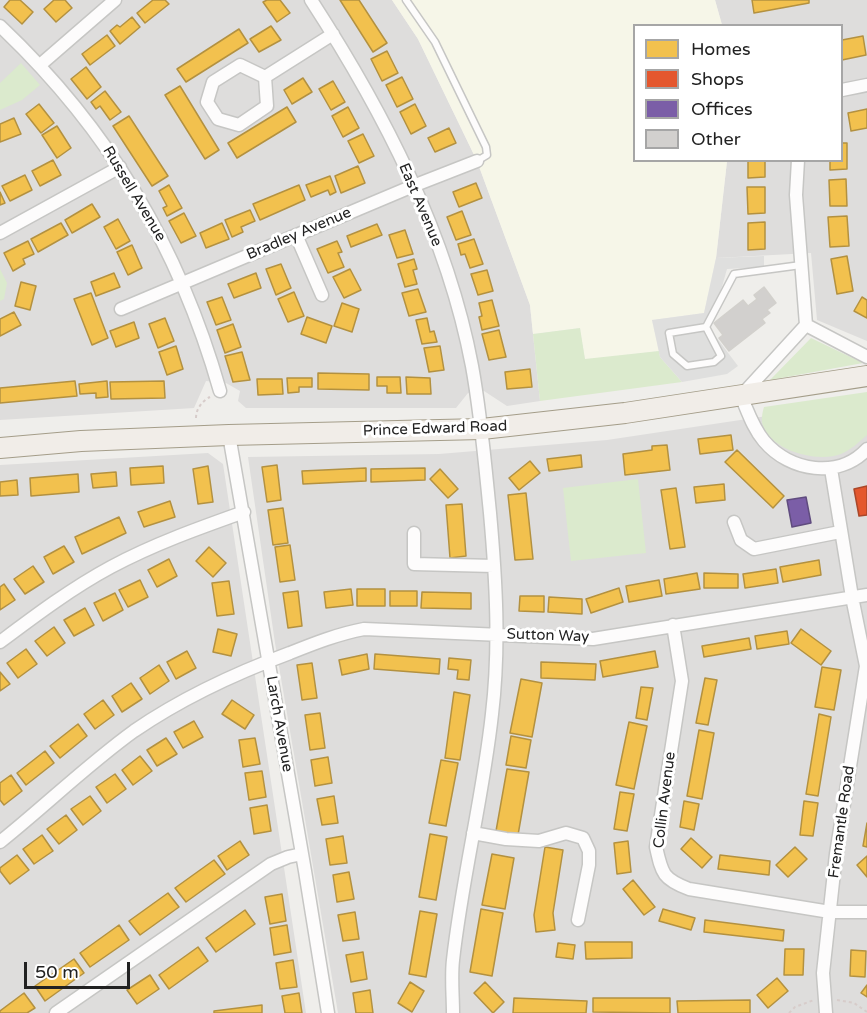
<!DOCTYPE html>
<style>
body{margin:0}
#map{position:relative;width:867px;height:1013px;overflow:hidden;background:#efeeeb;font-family:"Varela Round",sans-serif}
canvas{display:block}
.legend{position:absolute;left:633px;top:24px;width:210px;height:138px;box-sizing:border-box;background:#fff;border:2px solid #a6a6a6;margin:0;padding:8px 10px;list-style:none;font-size:18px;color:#212121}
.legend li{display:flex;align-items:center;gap:12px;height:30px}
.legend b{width:30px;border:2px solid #a6a6a6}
.scale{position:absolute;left:24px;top:962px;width:106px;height:27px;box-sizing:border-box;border:3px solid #212121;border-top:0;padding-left:8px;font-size:18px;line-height:21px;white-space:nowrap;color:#212121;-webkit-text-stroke:4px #fff;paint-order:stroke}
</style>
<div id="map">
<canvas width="867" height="1013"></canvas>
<ul class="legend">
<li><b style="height:16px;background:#f2c14e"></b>Homes</li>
<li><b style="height:16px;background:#e4572e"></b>Shops</li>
<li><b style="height:16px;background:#7b5ea7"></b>Offices</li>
<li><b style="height:16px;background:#d2d0ce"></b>Other</li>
</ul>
<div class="scale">50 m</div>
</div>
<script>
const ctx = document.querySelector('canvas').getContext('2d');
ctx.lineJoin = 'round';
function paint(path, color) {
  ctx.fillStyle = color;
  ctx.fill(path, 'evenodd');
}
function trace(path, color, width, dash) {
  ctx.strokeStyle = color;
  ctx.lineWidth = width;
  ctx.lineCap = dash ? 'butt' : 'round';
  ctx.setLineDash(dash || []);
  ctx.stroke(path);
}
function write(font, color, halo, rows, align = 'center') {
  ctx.font = font + ' "Varela Round",sans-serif';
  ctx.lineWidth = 6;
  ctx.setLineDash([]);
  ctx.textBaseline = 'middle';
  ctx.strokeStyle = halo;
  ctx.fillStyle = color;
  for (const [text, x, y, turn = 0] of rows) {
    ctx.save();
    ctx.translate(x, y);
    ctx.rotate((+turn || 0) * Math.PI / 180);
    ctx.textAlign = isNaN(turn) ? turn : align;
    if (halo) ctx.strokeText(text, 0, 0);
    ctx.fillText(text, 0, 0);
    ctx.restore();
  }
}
paint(new Path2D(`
 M0,0H392L418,39L477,161L510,250L530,305L540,401L507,406L484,391L468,393L456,408H246L238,401L240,391L226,383L206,381L194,408L0,420Z
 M715,0H867V341L817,320L811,253L716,258L727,161L842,160V26L722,25Z
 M867,401V1013H338L275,643L248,457L439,454L607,440Z
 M208,453L223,464L306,1013H0V465Z`), '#dedddc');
paint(new Path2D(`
 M392,0H715L722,25L634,26V160L727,161L716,258L704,313L652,320L659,351L585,360L580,328L533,334L530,305L477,161L418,39Z`), '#f6f6e8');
paint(new Path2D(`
 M21,63L40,85L22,100L0,110V83Z
 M0,269L7,283L4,299L0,301Z
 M580,328L585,359L659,351L660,357L682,382L540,401L533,334Z
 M811,338L863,363L770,380Z
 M867,392V435C859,442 851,450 841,454C818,463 772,451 763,426C761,420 762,414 764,407Z
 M638,479L646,553L571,561L563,488Z`), '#dbeacd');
paint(new Path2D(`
 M764,256V267L727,269L710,329L738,366L727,374L682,382L660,357L652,320L704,313L716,258Z`), '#dfdfde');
const homes = new Path2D(`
 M10,0H20L33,12L22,24L4,7Z
 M54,0H65L72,8L56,22L44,9Z
 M153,0H165L169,4L145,23L137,13Z
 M267,0H280L290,13L277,22L263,2Z
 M340,0H359L387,43L373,52Z
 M752,0H809V3L754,13Z
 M132,17L140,27L120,44L110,31L117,25L120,27Z
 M271,26L281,40L259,52L250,39Z
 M239,29L248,43L186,82L177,69Z
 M107,35L115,46L90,65L82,54Z
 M863,36L866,55L842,60V40Z
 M387,51L398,73L382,81L371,59Z
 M86,67L101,87L87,99L71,79Z
 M402,77L413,99L397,107L386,85Z
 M303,78L312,92L292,104L284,90Z
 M333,81L345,102L331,110L319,89Z
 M180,86L219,150L205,159L165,95Z
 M105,91L121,112L110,120L100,106L96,109L91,102Z
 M39,104L54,123L41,133L26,114Z
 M415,104L426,126L411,134L400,112Z
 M287,107L296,122L237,158L228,143Z
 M348,107L359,128L343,137L332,116Z
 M867,109V128L851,131L848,113Z
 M129,116L168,176L152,186L113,126Z
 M14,118L21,134L0,142V124Z
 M57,126L71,148L57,158L42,135Z
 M449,128L456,143L435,152L428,138Z
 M363,134L374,156L359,163L348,141Z
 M842,143H847V169L830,170V160H842Z
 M53,160L61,175L40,186L32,171Z
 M748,160H765V177L748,178Z
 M358,166L365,183L341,193L335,176Z
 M25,175L32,190L10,201L2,186Z
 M330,176L336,192L330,195L328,190L311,197L306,185Z
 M846,179L847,206H830L829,180Z
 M476,183L482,198L459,207L453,192Z
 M169,185L182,208L167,216L163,208L167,206L159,191Z
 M299,185L305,200L260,220L253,204Z
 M747,187H765V213L748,214Z
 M0,192L5,203L0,205Z
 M92,204L100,217L72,233L65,220Z
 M250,210L255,221L241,227L243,232L232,237L225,220Z
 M462,211L471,235L456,240L447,217Z
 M184,213L196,236L181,243L169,221Z
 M847,216L849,246L830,247L828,217Z
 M118,219L130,241L116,249L104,227Z
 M765,222V249L748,250V223Z
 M61,223L68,235L38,252L31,239Z
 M222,223L229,239L206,248L200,233Z
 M377,224L382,235L351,247L347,236Z
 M405,230L413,254L397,258L389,235Z
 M474,239L483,264L470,268L465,254L461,255L458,244Z
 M28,241L34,254L23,259L25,264L13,271L4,253Z
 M337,241L342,252L338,253L344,267L328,273L317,249Z
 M132,245L142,268L128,275L117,252Z
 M847,256L853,291L837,294L831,259Z
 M414,259L417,269L413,270L417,284L405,287L398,264Z
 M281,264L291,288L276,295L266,269Z
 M350,269L361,290L344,298L333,277Z
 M487,270L493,291L478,295L471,274Z
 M114,273L120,287L96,296L91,282Z
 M256,273L261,288L234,298L228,284Z
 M21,282L36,286L30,310L15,306Z
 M418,289L426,312L409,316L402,293Z
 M294,292L304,316L288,322L278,299Z
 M91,293L108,338L92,345L74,299Z
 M222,297L231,320L216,325L207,302Z
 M862,297L867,300V318L854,311Z
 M492,300L499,326L482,330L479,317L482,316L479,303Z
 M342,303L359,309L352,332L334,326Z
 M14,312L21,325L0,336V319Z
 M307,317L332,326L326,343L301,334Z
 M165,318L174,341L158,348L149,324Z
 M427,318L430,332L434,331L437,342L422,344L416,320Z
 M134,322L139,338L116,347L110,331Z
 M233,324L241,347L225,353L217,330Z
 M499,330L506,357L489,360L482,334Z
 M176,346L183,369L167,375L159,352Z
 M440,346L444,370L429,372L424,348Z
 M242,352L250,380L233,382L225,356Z
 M530,369L532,387L507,389L505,372Z
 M318,373L369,374V390L318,389Z
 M377,377H400L401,393H387V386H377Z
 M406,377L430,378L431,394H407Z
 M287,378H312V387H299V392L288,393Z
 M257,379H282L283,394L258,395Z
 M75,381L77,396L0,403V388Z
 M107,381L108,397L96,398V393L80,394L79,384Z
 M164,381L165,398L111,399L110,382Z
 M731,435L733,450L700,454L698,439Z
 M667,445L670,470L625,475L623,454L652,450V446Z
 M737,450L784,496L773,508L725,462Z
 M581,455L582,467L549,471L547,459Z
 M530,461L540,473L519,490L509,478Z
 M277,465L281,500L267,502L262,467Z
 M163,466L164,483L131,485L130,468Z
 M208,466L213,502L198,504L193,469Z
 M366,468V481L303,484L302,471Z
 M425,468V480L371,482V469Z
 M440,469L458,489L448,498L430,479Z
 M116,472L117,486L93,488L91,474Z
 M78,474L79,492L31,496L30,478Z
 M17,480L18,495L0,496V482Z
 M724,484L725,500L696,503L694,487Z
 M676,488L685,547L670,549L661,490Z
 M526,493L533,559L515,560L508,495Z
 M170,501L175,517L144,527L138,512Z
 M462,504L466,556L450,558L446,505Z
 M283,508L288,543L273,545L268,510Z
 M119,517L126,533L82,554L75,537Z
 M290,545L295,580L280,582L275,547Z
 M64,546L74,562L53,574L44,557Z
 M209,547L226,563L213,577L196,561Z
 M169,559L177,576L157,587L148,570Z
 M819,560L821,575L783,582L780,567Z
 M33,566L44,582L25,594L14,579Z
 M776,569L778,583L745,588L743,574Z
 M697,573L700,589L666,594L664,579Z
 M704,573L738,574V588H704Z
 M140,580L148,597L128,607L119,590Z
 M659,580L662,596L629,602L626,586Z
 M229,581L234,614L217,616L212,583Z
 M4,584L15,600L0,610V587Z
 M619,588L623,602L591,613L586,599Z
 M351,589L353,605L326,608L324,592Z
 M357,589H385V606H357Z
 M298,591L302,626L288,628L283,593Z
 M390,591H417V606H390Z
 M422,592L471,593V609L421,608Z
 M115,593L123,610L103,621L94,603Z
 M520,596H544V612L519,611Z
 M549,597L582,599V614L548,612Z
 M85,608L94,625L74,636L64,620Z
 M54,627L65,643L47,656L35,641Z
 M218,629L237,634L231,656L213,652Z
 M801,629L831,651L821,665L791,643Z
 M787,631L789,644L757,649L755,636Z
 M749,638L751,649L704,657L702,646Z
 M26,649L37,664L18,678L7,663Z
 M187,651L196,668L176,679L167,662Z
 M655,651L658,667L603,677L600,661Z
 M367,654L369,669L342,675L339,660Z
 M375,654L440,659L439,674L374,669Z
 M449,658L471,660L469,680L457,679L458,670L448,669Z
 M541,662L596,664L595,680L541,678Z
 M312,663L317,698L302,700L297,665Z
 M159,665L169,681L150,694L140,678Z
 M822,667L841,670L834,710L815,707Z
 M0,672L10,684L0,691Z
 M705,678L717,680L708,725L696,723Z
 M521,679L542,683L532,737L510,733Z
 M131,683L142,699L122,712L112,696Z
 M641,687L653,688L647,720L636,718Z
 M454,692L470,695L460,760L445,758Z
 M103,700L114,715L95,729L84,714Z
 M232,700L254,715L245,729L222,714Z
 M320,713L325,748L310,750L305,715Z
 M819,714L831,717L818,796L806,794Z
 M194,721L203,737L183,748L174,732Z
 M629,722L647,726L634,789L616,785Z
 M78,724L87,736L60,758L50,746Z
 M699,730L714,733L702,799L687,796Z
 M511,736L531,740L526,768L506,765Z
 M166,738L177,754L157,766L147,750Z
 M255,738L260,764L243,767L239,740Z
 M45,751L54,763L26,785L17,773Z
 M140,756L152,771L133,785L122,770Z
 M328,757L332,783L315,786L311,760Z
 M441,760L458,763L446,826L429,823Z
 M507,769L529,772L518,835L496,831Z
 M262,771L266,797L249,800L245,773Z
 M115,774L126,789L107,803L96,787Z
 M11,775L22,791L4,805L0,800V783Z
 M620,792L634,794L627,831L614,829Z
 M90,796L101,811L83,825L71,809Z
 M334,796L338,823L322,825L317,799Z
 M684,801L699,804L694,830L680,827Z
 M804,801L818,803L813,836L800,835Z
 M267,805L271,831L254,834L250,808Z
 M66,815L77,830L59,844L47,829Z
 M867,823V847L863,846Z
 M430,834L447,837L436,900L419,897Z
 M42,835L53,851L34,864L23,849Z
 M343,836L347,863L330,865L326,839Z
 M691,838L712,857L702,868L681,849Z
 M240,841L249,855L227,870L218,856Z
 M628,841L631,872L617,874L614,843Z
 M545,847L563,850L553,913L555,930L536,932L534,915Z
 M795,847L807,859L788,877L776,865Z
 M492,854L514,858L505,909L482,905Z
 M17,855L29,870L10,884L0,871V868Z
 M720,855L770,861L769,875L718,869Z
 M867,856V877L857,865Z
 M214,860L225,874L186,902L175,888Z
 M349,872L354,899L337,902L333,875Z
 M633,880L655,907L644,915L623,889Z
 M168,893L179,907L140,935L129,921Z
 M282,894L286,921L270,924L265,897Z
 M481,909L503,913L492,976L470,972Z
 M663,909L695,918L691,930L659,921Z
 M245,910L255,924L216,952L206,938Z
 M420,911L437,914L426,977L409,974Z
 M355,912L359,939L343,941L338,915Z
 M705,920L784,930L783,941L704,932Z
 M119,925L129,940L90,967L80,953Z
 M287,925L291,952L274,955L270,928Z
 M585,942H632V958L586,959Z
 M558,943L575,945L573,959L556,957Z
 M198,947L208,961L169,989L159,975Z
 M785,949H804L803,975H784Z
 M851,950L866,951L865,977L850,976Z
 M363,952L367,979L351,982L346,955Z
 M74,959L84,973L45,1001L35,986Z
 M293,960L297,987L280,989L276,963Z
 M150,975L159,989L137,1004L127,990Z
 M777,978L788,991L768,1008L757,995Z
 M410,982L424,991L412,1012L398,1003Z
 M485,982L504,1002L493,1013L474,993Z
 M867,985V997L861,993Z
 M370,990L373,1013H356L353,993Z
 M24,993L35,1008L27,1013H0V1011Z
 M299,993L302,1013H285L282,996Z
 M514,998L587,1001L586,1013H513Z
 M593,998H670V1013L593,1012Z
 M750,1000V1013H678L677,1001Z
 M262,1005V1013H214V1011Z`);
paint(homes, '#f2c14e');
trace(homes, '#b39140', 1.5);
const shops = new Path2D(`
 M867,486V515L859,516L854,489Z`);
paint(shops, '#e4572e');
trace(shops, '#aa472a', 1.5);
const offices = new Path2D(`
 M806,497L811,523L792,527L787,500Z`);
paint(offices, '#7b5ea7');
trace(offices, '#604c7f', 1.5);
const building = new Path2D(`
 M764,287L776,303L767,310L770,313L762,319L765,323L729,351L719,338L723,335L714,323L743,300L748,306L757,299L754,295Z`);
paint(building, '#d2d0ce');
trace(building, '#d2d0cc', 1.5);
const service = new Path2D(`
 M406,0L435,42L486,147L487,155L477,161
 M706,327L669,333L673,354L687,366L714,362L721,356L706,327L734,274L801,265`);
const minor = new Path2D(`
 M311,0C383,111 447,234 472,366C481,415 485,464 490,513C496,580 500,647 492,714C483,797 462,878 453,960C451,977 453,996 453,1013
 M0,26C109,129 179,247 220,391
 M40,65L115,0
 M240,65L265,77L267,106L239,125L218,119L207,102L213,82Z
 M265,77L333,34
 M842,90L867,85
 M798,160L796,195L806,325
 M0,233L120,167
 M296,235L322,295
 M121,309L413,186L477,161
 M806,325L741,396C748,412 753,428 764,441C790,472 839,479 867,449
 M806,325L867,357
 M229,435L305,871L328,1013
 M734,522L741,540L754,549L840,532
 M414,533V564L494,566
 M673,625L682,681L656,847C662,874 663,879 689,889L830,912H867
 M0,642C36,615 72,588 111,567C154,544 199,528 244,512
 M473,833L506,839L539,841L566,833L583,838L589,851V865L578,920
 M0,842C45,806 87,765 134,731C182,698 236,673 290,653C315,643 338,634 364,629L593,639L867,595
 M56,1013L271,864L288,857L302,854
 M826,1013L823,973L836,854L866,666L852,597L831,469`);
const primary = new Path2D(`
 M0,448L81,441L229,435L482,429L625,413L867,376`);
trace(service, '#c6c6c4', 9);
trace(minor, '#c6c6c4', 15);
trace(primary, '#a49d89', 22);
trace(new Path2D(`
 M196,418C196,409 202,401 210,397
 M837,1000L854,1003L867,1012
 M789,1013L795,1007L814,1000`), '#d7ccca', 2, [3, 3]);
trace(service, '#fdfcfc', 6);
trace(minor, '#fdfcfc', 12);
trace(primary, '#f1ede8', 20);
write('15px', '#212121', '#fff', [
 ["Russell Avenue",134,194,59],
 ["East Avenue",420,205,67],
 ["Bradley Avenue",299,234,-23],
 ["Prince Edward Road",435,429,-2],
 ["Sutton Way",548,636,2],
 ["Larch Avenue",279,724,80],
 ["Collin Avenue",665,800,-83],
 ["Fremantle Road",842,822,-82]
]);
</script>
